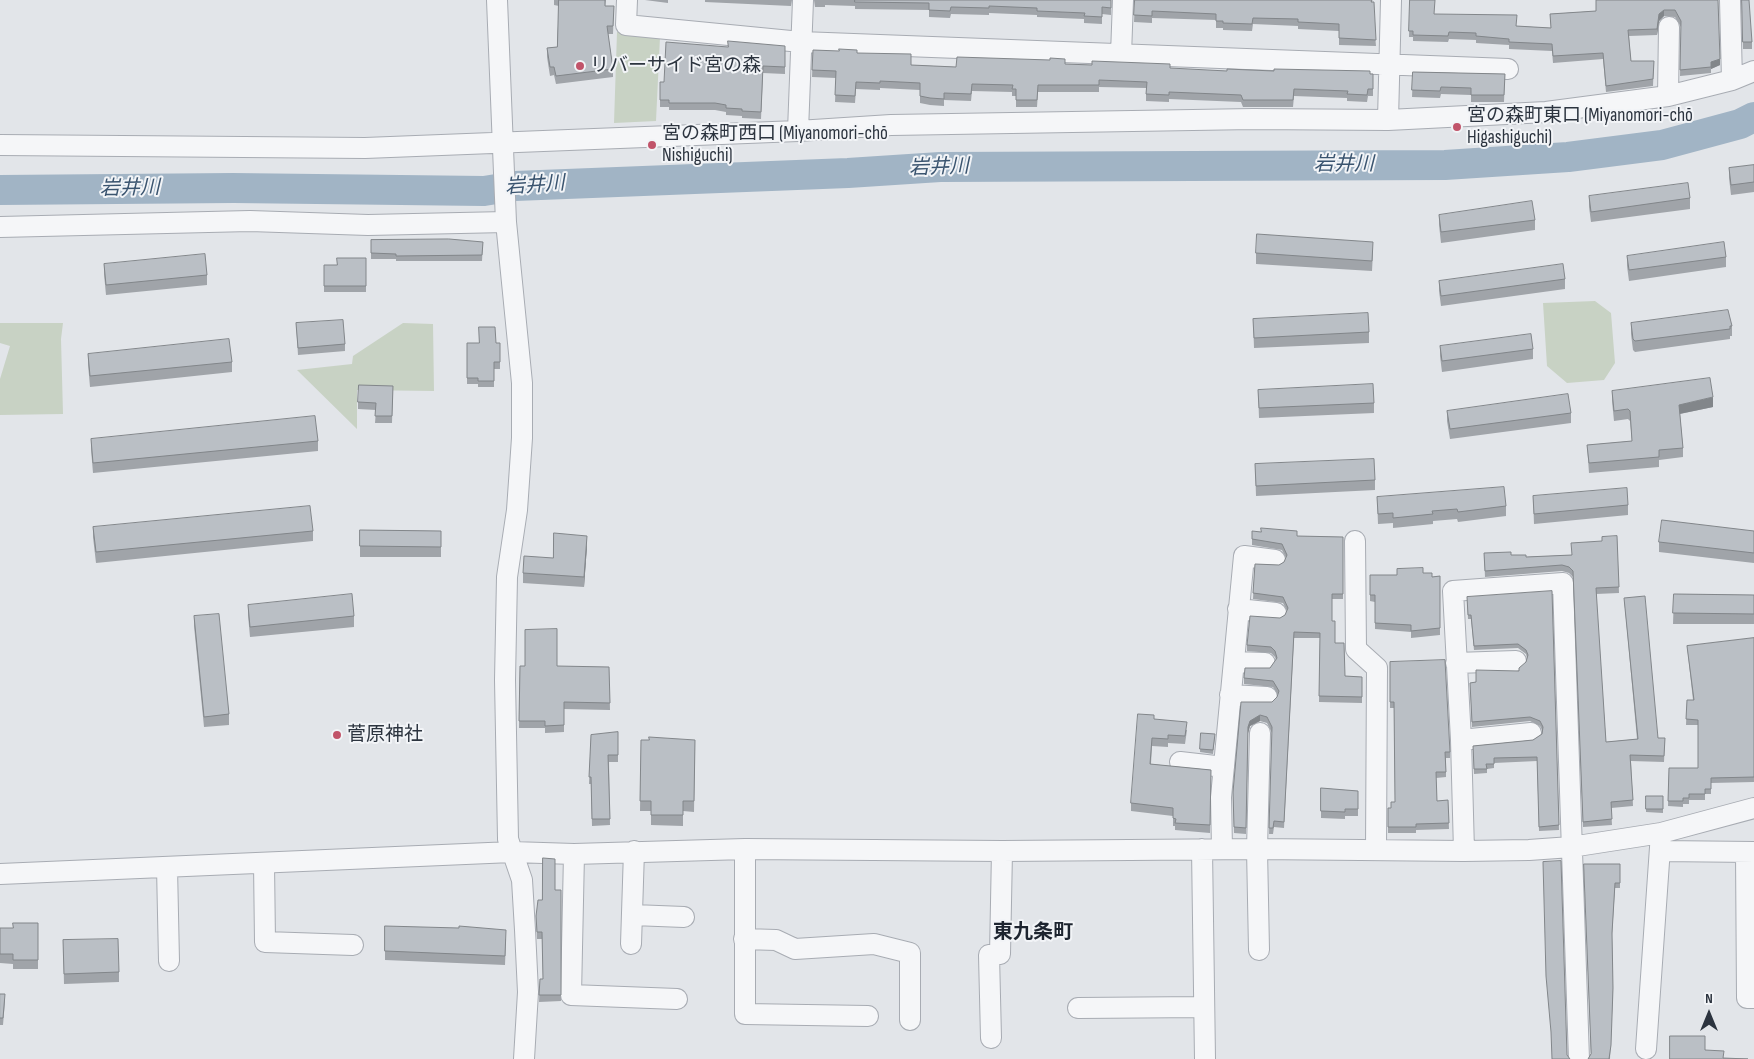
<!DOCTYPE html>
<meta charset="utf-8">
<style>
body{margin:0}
#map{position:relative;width:1754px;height:1059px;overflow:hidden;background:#e2e5e9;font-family:"Sofia Sans Condensed",sans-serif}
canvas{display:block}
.north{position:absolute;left:1684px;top:989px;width:50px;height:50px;-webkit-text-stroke:4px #f2f4f7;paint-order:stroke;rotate:0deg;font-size:14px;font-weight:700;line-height:20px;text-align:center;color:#2c343f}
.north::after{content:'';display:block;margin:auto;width:18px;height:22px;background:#2c343f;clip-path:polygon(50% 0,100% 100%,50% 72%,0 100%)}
</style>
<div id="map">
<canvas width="1754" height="1059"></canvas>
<div class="north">N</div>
</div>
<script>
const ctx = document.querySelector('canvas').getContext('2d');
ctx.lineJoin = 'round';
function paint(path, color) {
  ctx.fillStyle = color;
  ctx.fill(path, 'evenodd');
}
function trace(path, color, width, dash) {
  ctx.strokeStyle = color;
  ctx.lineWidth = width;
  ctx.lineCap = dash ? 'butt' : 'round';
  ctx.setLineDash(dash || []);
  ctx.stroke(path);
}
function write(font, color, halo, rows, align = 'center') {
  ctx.font = font + ' "Sofia Sans Condensed","Noto Sans JP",sans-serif';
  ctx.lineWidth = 4;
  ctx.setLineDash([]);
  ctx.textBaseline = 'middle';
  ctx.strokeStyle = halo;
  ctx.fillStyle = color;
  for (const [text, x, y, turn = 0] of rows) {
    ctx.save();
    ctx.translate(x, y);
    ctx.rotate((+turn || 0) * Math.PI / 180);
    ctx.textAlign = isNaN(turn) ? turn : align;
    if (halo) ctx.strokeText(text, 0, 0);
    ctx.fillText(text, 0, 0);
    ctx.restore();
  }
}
paint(new Path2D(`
 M617,32L660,37L656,121L614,123Z
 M1595,301L1611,313L1615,363L1604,380L1567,383L1547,366L1543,303Z
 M0,323H63L61,339L63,414L0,415V379L10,346L0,343Z
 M403,323L433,324L434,391L357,390V429L297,370L352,364L353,356Z`), '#c8d2c4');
trace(new Path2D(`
 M0,190L233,188L484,191L515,186L848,173L940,167L1445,165L1568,157L1662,145L1740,124L1754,117`), '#a1b4c5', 30);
const street = new Path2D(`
 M497,0L506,222L522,383V438L517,510L507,577L505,680L508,839L522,880L525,930L528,992L524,1059
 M627,0L626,25L801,42L1508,69
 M1730,0L1732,80
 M1121,55L1123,0
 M1668,96L1669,27
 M1388,120L1391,0
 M798,131L803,0
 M0,145L365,148L798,131L891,125L1253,119L1388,120L1546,112L1668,96L1732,80L1754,71
 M0,227L250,221L368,225L506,222
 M1355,541L1356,649L1377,668L1376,849
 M1238,609L1276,613
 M1234,662L1265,663
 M1456,663L1516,661
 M1230,695L1267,697
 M1461,740L1531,733
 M1180,762L1224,767
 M745,849V1014L868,1016
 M1202,849L1205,1059
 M1222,849L1221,797L1244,556L1275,560
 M1464,851L1461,740L1453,591L1563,583L1579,1059
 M1660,851L1754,852
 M1746,853L1747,998H1754
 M574,854L571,995L677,999
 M264,863L265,942L353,945
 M167,867L169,961
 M0,874L512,852L574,854L745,849L1002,851L1257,849L1464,851L1529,850L1571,847L1661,833L1754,808
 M633,915L684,917
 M744,939L776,940L795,949L874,944L910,953V1020
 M631,944L634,851
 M1259,950L1257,849L1260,733
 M1078,1008L1203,1007
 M991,1038L989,955L1000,954L1002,851
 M1646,1049L1661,833`);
trace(street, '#a8acb3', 22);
trace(street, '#f5f6f8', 20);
paint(new Path2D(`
 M554,0H606L605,6H614L613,34H608L613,69V77L556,84L554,75L550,76L547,57V48L557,47L559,6L554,5Z
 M645,0H668V3Z
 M705,0H792L791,6L705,2Z
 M814,0H1111V15L1102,14V24L1084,23V19L1037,17V15L989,13V15L951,14L950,18L929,17V10L855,9V6L825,5V7H815Z
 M1135,0H1372L1376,46L1339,45V31L1298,29V26L1253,24L1252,31L1223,30V28H1216V20L1152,18V23L1134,22Z
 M1410,0L1434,14L1517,26L1551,28L1550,14L1596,11L1718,0L1720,65L1711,69V73L1680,76L1681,27L1675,17L1664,16L1659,21L1657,35L1629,36L1631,61H1654L1653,86L1606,92L1603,59L1553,63L1552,51L1509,49V45L1476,43V40L1449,39L1448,42L1413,41V37H1409Z
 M1742,0L1752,42V49H1743Z
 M785,46V74L763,73L761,119L742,118V116L726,115V112L715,110H669V107H660V82H664L728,47Z
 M813,50L857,53L911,65L956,67L1065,64L1227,71L1373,74V96H1368L1367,102L1347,101V98L1294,96L1293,107H1243L1241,102L1169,99V102L1146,101V88L1099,87V92H1038L1037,107H1016V96H1012V92L972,91L971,101L944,100V106L930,105L920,103V90L880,88V90L856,89L855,103L835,102L836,78L812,77Z
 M1413,72L1505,74L1504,102H1471V95L1441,94L1440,98L1412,97Z
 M1754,165V192L1731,195L1729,178V168Z
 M1589,196L1690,198V209L1591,222L1589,207Z
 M1439,215L1535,220V230L1441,243L1439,225Z
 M371,240L483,242L482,261H396V259H371Z
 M1373,252L1372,271L1256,264V253Z
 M1627,256L1726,257V267L1629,281L1627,266Z
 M366,258V292H324V265H337Z
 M104,264L207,275V285L106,295L104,274Z
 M1565,279V289L1441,306L1439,291V281Z
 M1253,319L1369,332V343L1254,348Z
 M296,323L345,344V351L298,355Z
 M1631,323L1732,326V336H1730V339L1635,352L1633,350L1631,334Z
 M467,343H500V369H494V387H478V384H467Z
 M1440,346L1533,349V359L1442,372L1440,356Z
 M88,354L232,362V372L90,387L88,364Z
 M393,386L392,423H375L376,410L358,409V402Z
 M1258,390L1374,403V413L1259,418Z
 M1612,391L1713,407L1680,414L1683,448V457L1659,460V467L1589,473L1587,445L1632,441L1630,421L1628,419L1614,421L1612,401Z
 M1447,411L1571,413V423L1450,439L1447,421Z
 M91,439L318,441V451L93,473L91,449Z
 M1255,464L1375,480V490L1256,496Z
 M1533,496L1628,505V515L1534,524Z
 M1377,497L1506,506V516L1458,522L1457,519L1433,521V524L1393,528V523L1378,524Z
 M93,527L313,531V541L96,563L93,537Z
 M360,530L441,531V557H360Z
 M1754,531V563L1659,552V542Z
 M1261,532L1297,536L1343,537V599H1332V621L1335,643L1345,676L1362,677V703L1319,702L1320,638H1294L1284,828L1274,827L1273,834H1269L1272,733L1267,723L1260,721L1250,726L1248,733L1246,834L1234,833L1233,792L1241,702H1272L1277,697L1278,695L1273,687L1244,684V678L1270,668L1276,660L1275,657L1271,653L1247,651V645L1285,615L1287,611L1283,603L1253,599L1255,564L1279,565L1284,562L1286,558L1282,550L1252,545V539Z
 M1617,536L1619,593L1596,594L1606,742L1637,739L1624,598L1658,738H1665L1664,762L1631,761L1633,806L1611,808L1612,825L1583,827L1573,577L1569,573L1562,571L1485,577L1484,553L1511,555L1526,557L1571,555L1602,541Z
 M587,546L584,587L523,583V573L553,558Z
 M1423,573L1432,577L1440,576V635L1411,638V632L1375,629V602L1370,601V575H1397Z
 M1552,591L1559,830L1539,831L1537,761L1494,763V768L1487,769V773L1474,774L1473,746L1533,740L1542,734V730L1540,726L1530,721L1472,727L1470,683L1476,682L1519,671L1526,662L1527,658L1526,654L1518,648L1474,650L1471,619H1468L1467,597Z
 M1674,594L1754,595V624H1673Z
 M248,605L354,616V627L250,637L248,615Z
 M194,616L229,714V725L204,727L194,626Z
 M1754,638V782L1711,783V794H1705V800H1689V804H1683V807L1668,806L1669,768H1698V725H1686L1687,700H1693L1687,646Z
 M1390,662L1450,752V758H1446V777L1436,778L1437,801L1448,800L1449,829L1416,830V833H1388V808H1391L1395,802L1394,708H1390Z
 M520,666L609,667L610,710L564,709V732L545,733V728H519Z
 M1154,719L1187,730L1185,744L1168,743V747L1152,746L1151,764L1211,770L1210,833L1175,830V826H1173V816L1131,811V803Z
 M618,732V762H609L610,825L592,826L591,784H589L591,735Z
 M1201,733L1215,737L1213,754L1200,752Z
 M641,740H695L694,812L683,811V826L651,825V811H640Z
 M1321,788L1358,791V816H1345V819L1321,818Z
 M1646,796H1663V813L1646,812Z
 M1584,864H1620V888H1615L1612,936L1613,993L1610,1059H1588L1591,1054Z
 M555,890H561V1001L539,1002L540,979H543L542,939H537L536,916L542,900Z
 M38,923V969H13V964L0,963V928H13Z
 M385,926L506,939L505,965L385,960Z
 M63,940L119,972V982L64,984Z
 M0,994L5,1001L3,1025H0Z`), '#a0a4a9');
paint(new Path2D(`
 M1664,10V16L1659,21L1657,35V29L1659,14Z
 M1720,59V65L1711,69V62Z
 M1713,397V407L1679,414V405Z
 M587,536V546L584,587V577Z
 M1260,715V721L1250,726L1248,733L1246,834L1248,727L1250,721Z`), '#82868a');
const building = new Path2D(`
 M559,0H605V6H614L613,26H607L613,69L556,76L554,67H550L547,48L557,47Z
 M855,0H1111V8L1102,7V17L1084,16L1085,13L1037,11V8L989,6V8L951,7L950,11L929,10V3L855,2Z
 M1135,0H1372L1371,2H1374L1376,40L1339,38V24L1298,22V19L1253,18L1252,24L1223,23V21H1216V14L1152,11V16L1134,15Z
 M1410,0H1435L1434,14L1517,15L1516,26L1551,28L1550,14L1596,11V0H1718L1720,59L1711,62V67L1680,70L1681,21L1675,10H1664L1659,14L1657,29L1628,30L1631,61H1654L1653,79L1606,86L1603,53L1553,56L1552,44L1509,42V39L1476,36V33L1449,32L1448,36L1413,35V31H1409Z
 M1742,0H1749L1752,42H1743Z
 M728,41L785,46V67L763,66L761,112L742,111V109L726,108V105L715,103H669V100H660V82H664L666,42L728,47Z
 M839,49L857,50V53L911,54V65L956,67L957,57L1050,60V58L1065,59V64L1092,65V61L1170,64V68L1227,71V69L1274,71V69L1370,71V74H1373V89H1368L1367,95L1347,94L1348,91L1294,89L1293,100H1243L1241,95L1169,92V95L1146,94L1147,82L1099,80V85H1038L1037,100H1016V89H1012L1013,85L972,84L971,94L944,93V99L930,98L920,96V83L880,81V83L856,82L855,96L835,95L836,71L812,70L813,50L839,51Z
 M1413,72L1505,74L1504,95H1471V88L1441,87L1440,91L1412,90Z
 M1754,165V182L1731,185L1729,168Z
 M1688,183L1690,198L1591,212L1589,196Z
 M1532,201L1535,220L1441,232L1439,215Z
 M1257,234L1373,242L1372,261L1256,253Z
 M449,239L483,242L482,255L396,256V254L371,253V240Z
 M1724,242L1726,257L1629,270L1627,256Z
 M205,254L207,275L106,285L104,264Z
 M337,258H366V286H324V265H337Z
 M1563,264L1565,279L1441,296L1439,281Z
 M1728,310L1732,326H1730V329L1635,341L1633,339L1631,323Z
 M1368,313L1369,332L1254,338L1253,319Z
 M343,320L345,344L298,348L296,323Z
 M479,327H495L496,343H500V362H494V381H478V378H467V343H479Z
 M1531,334L1533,349L1442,361L1440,346Z
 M229,339L232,362L90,376L88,354Z
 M1710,378L1713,397L1679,405L1683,448L1659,450V457L1589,463L1587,445L1632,441L1630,411L1628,409L1614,411L1612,391Z
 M1373,384L1374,403L1259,408L1258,390Z
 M359,385L393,386L392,416H375L376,403L358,402Z
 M1568,394L1571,413L1450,429L1447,411Z
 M315,416L318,441L93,463L91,439Z
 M1374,459L1375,480L1256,486L1255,464Z
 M1504,487L1506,506L1458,512L1457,509L1432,511L1433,514L1393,518V513L1378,514L1377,497Z
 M1627,488L1628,505L1534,514L1533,496Z
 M310,506L313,531L96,552L93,527Z
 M1662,520L1754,531V553L1659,542Z
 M1261,528L1297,531V536L1343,537V594H1332V621H1335V643H1344L1345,676L1362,677V697L1319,696L1320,633L1294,632L1284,822L1274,821L1273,828H1269L1272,727L1267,717L1260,715L1250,721L1248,727L1246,828L1234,827L1233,792L1241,702H1272L1277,697L1279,691L1273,681L1244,678L1245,668H1270L1277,658L1275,651L1271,647L1247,645L1250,616L1280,618L1285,615L1288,608L1283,597L1253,593L1255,564L1279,565L1284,562L1287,555L1282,544L1252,539V531L1261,532Z
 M360,530L441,531V547L360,546Z
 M554,533L587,536L584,577L523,573L524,556L553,558Z
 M1617,536L1619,587L1596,588L1606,742L1638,739L1624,598L1645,596L1658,738H1665L1664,756L1630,755L1633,800L1611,802L1612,819L1583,822L1573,571L1569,567L1562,565L1485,571L1484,553L1511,552V555H1526V557L1572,555L1571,543L1602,541V537Z
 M1423,568V573H1432V577L1440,576V628L1411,631V625L1375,623V595H1370V575H1397V569Z
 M1552,591L1559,825L1539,827L1537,757L1494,758V764H1486L1487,769H1474L1473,746L1533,740L1542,734L1543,727L1540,721L1530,717L1472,722L1470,683L1476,682V670L1519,671V668L1526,662L1528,655L1526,650L1518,644L1474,646L1471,615H1468L1467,597Z
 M352,594L354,616L250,627L248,605Z
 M1674,594L1754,595V614L1673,613Z
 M219,614L229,714L204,717L194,616Z
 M557,629V666L609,667L610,703L564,702V725L545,726V721H519L520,666H525V630Z
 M1754,638V777L1711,778V789H1705V794H1689V798H1683V801H1668L1669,768H1698V720L1686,719L1687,700H1694L1687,646Z
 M1445,660L1450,752H1445L1446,772H1436L1437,801L1448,800L1449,823L1416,824V827H1388V808H1391V802H1395L1394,702H1390V662Z
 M1138,714L1154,715V719L1187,722L1185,736L1168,735V739L1152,738L1150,764L1211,770L1210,825L1175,823L1176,819L1173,818V808L1131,803Z
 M618,732V755H608L610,819H592L591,777H589L591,735Z
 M1201,733L1215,734L1213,750L1200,749Z
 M649,737L695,740L694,801H683V815H651V801H640L641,740H649Z
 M1321,788L1358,791V809H1345V812L1321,811Z
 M1646,796H1663V809H1646Z
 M543,858L555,859V890H561V995H539L540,979H543L542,932H537L536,916L538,900H542Z
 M1561,861L1567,1055L1570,1059H1552L1551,1032L1546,976L1543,862Z
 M1584,864H1620V883H1615L1612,933L1613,988L1611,1045L1609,1059H1588L1591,1054Z
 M13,923H38V960H13V954H0V928H13Z
 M385,926L459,928V926L506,930L505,956L385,951Z
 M118,939L119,972L64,974L63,940Z
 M0,994H5L3,1018H0Z
 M1670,1036H1705V1050L1724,1051L1723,1058L1748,1059H1670Z`);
paint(building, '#babfc5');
trace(building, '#82868a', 1);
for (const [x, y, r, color] of [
 [580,66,5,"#c1546a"],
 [1457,127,5,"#c1546a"],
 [652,145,5,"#c1546a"],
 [337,735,5,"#c1546a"]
]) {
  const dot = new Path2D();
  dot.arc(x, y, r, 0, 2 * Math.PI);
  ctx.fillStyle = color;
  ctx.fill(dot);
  trace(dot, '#f2f4f7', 2);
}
write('19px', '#2c343f', '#f2f4f7', [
 ["リバーサイド宮の森",590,66],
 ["宮の森町東口 (Miyanomori-chō",1467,116],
 ["Higashiguchi)",1467,138],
 ["宮の森町西口 (Miyanomori-chō",662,134],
 ["Nishiguchi)",662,156],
 ["菅原神社",347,735]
], 'left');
write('italic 20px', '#3a546f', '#f2f4f7', [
 ["岩井川",1344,165],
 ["岩井川",939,168,-2],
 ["岩井川",535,186,-4],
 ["岩井川",130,189,-1]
]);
write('bold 20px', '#1e2530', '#f2f4f7', [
 ["東九条町",1033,933]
]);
</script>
